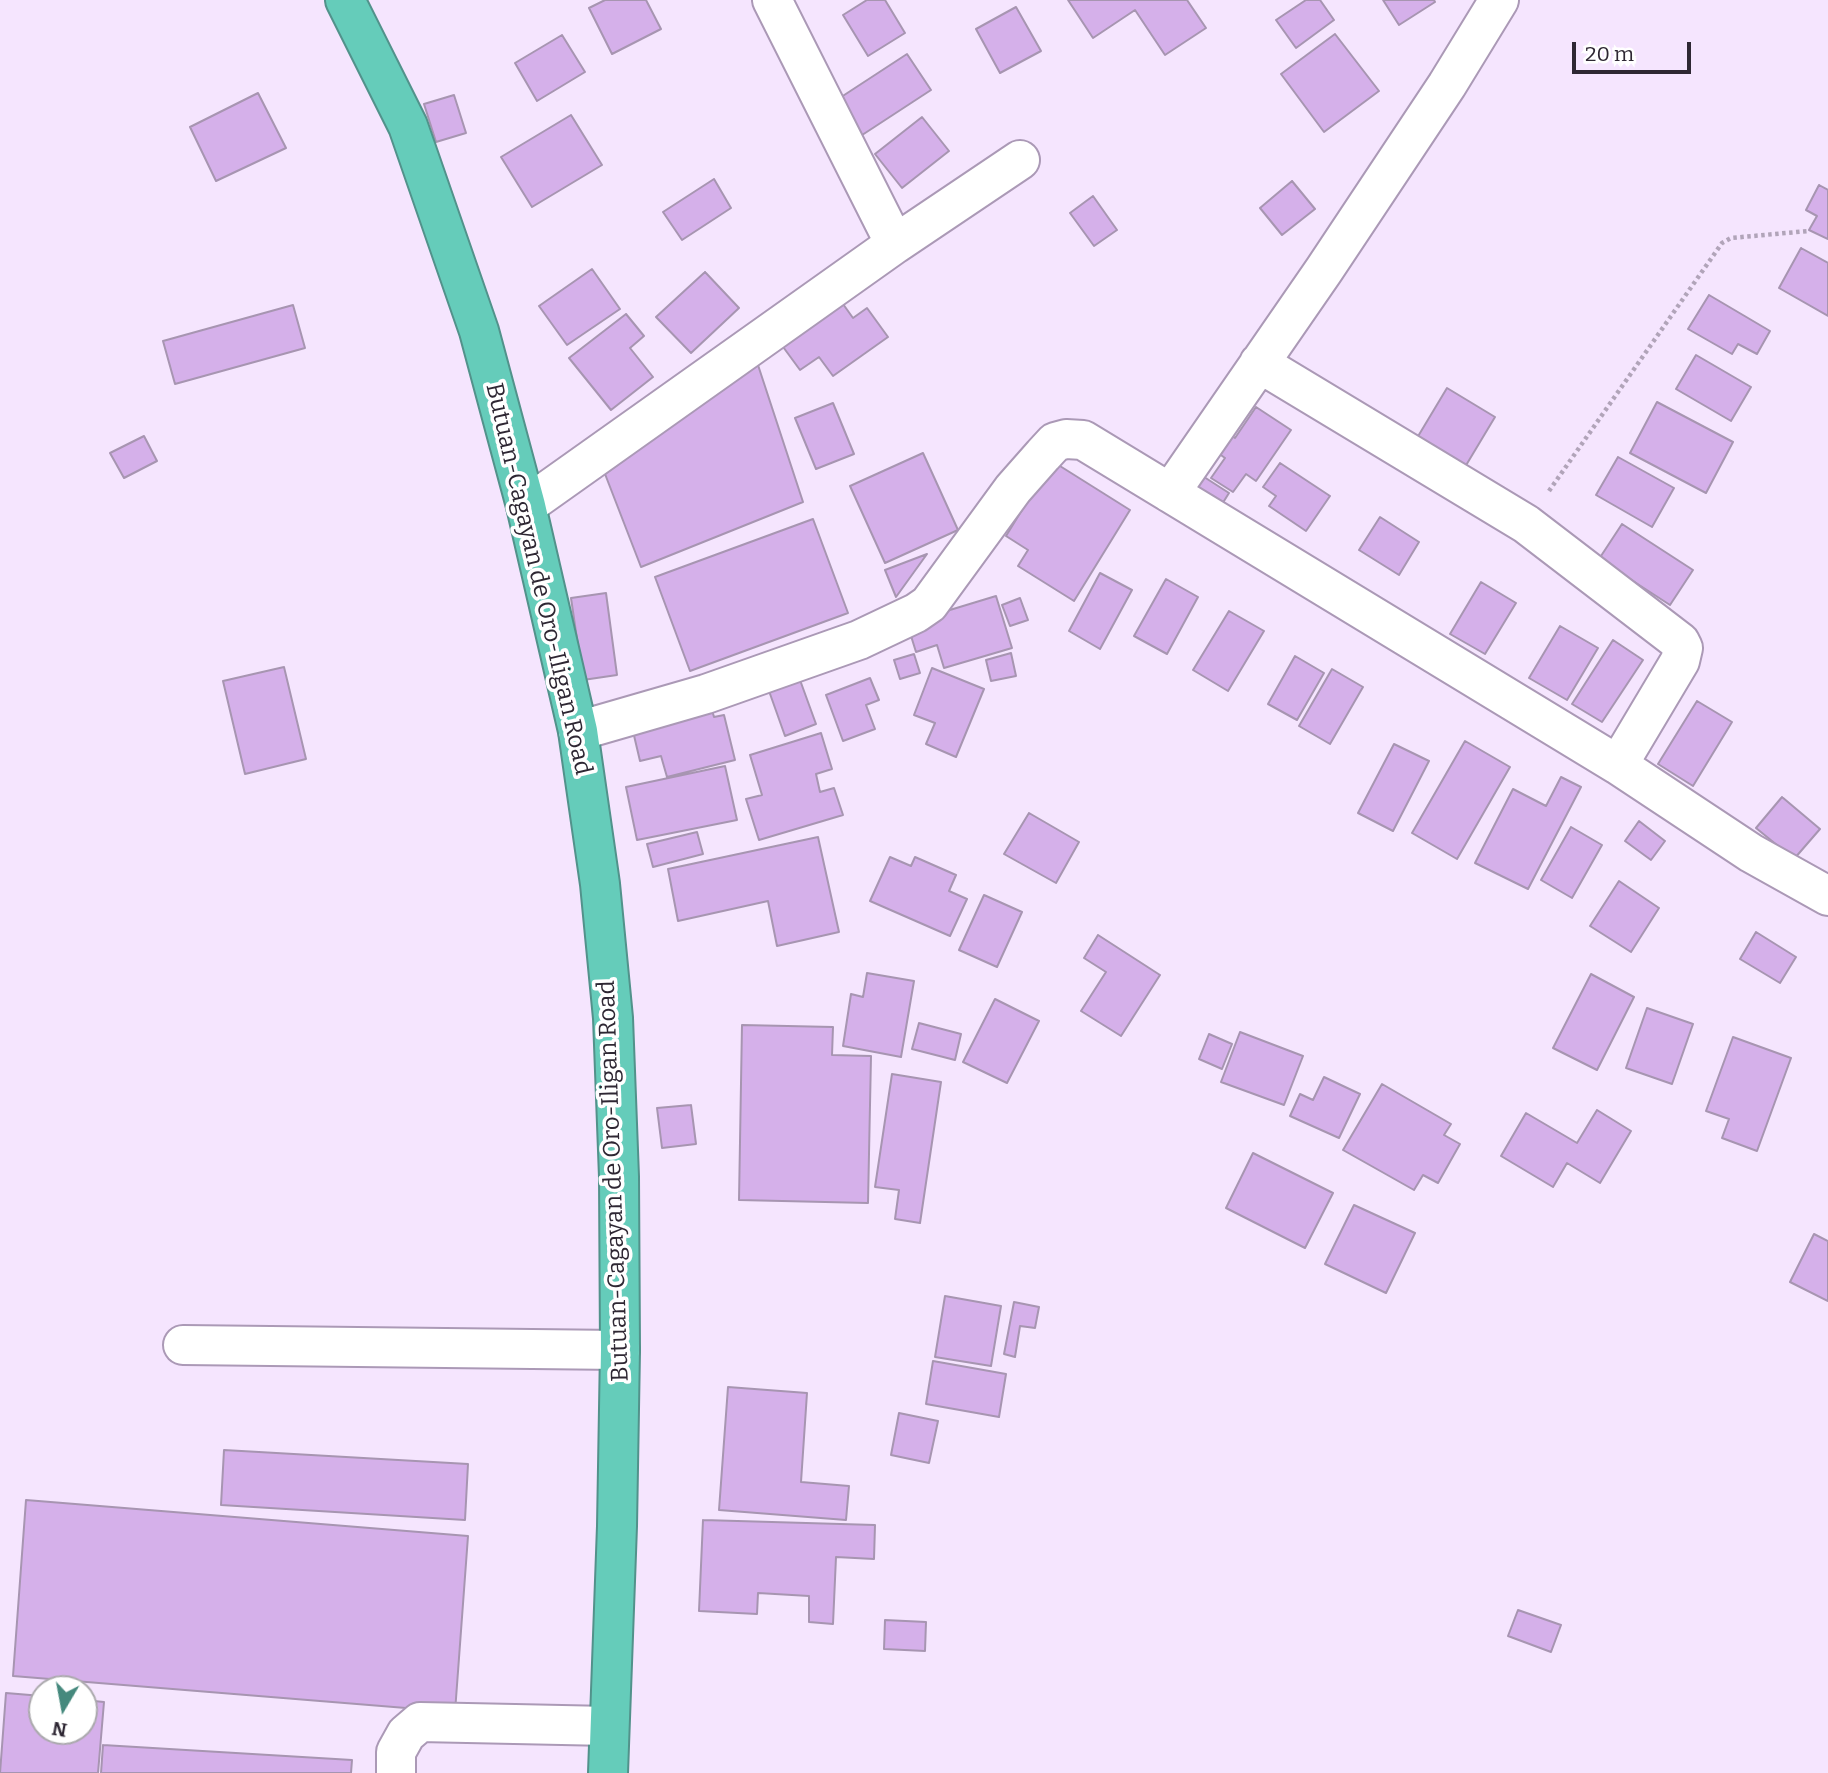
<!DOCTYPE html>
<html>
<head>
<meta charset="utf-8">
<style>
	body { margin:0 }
	#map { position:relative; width:1828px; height:1773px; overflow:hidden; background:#f5e5fe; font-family:Bitter,serif }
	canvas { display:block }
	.north { position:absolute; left:28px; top:1675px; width:70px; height:70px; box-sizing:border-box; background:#fff; border:2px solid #aba9ad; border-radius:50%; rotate:190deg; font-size:19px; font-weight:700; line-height:28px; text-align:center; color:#2e2733 }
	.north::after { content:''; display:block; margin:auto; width:24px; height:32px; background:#45897d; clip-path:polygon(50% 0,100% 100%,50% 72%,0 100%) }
	.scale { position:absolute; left:1572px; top:42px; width:119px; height:32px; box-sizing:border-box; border:4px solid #2e2733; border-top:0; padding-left:9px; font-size:21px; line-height:24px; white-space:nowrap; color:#2e2733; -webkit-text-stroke:5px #fff; paint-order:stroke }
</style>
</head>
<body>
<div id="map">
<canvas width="1828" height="1773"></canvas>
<div class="north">N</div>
<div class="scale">20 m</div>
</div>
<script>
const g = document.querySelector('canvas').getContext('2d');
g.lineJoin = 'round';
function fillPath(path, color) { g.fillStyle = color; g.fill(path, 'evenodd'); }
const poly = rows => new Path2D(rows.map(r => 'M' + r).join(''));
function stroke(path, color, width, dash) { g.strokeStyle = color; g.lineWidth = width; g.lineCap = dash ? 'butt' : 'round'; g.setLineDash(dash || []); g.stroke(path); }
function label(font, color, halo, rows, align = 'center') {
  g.font = font + ' Bitter,serif'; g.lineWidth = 7; g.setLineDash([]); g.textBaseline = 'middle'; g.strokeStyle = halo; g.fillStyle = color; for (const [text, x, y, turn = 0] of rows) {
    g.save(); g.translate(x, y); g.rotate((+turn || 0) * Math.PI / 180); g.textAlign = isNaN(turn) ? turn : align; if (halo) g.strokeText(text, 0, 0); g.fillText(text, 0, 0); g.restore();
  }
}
const building = poly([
	[605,0,646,0,661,29,612,54,589,8,605,0],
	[867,0,885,0,905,33,868,56,843,15,867,0],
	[1068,0,1187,0,1206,28,1165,55,1135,10,1093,38,1068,0],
	[1306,0,1320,0,1334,20,1296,48,1276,20,1306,0],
	[1383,0,1434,0,1435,2,1399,25,1383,0],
	[1016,7,1041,51,1000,73,976,29,1016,7],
	[1335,34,1379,91,1324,132,1281,74,1335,34],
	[562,35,585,72,537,101,515,63,562,35],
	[907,54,931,90,856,139,832,103,907,54],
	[258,93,286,148,216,181,190,127,258,93],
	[454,95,466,133,436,142,424,104,454,95],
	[571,115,602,165,532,207,501,157,571,115],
	[922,117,949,151,902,188,875,154,922,117],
	[714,179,731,208,682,240,663,212,714,179],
	[1292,181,1315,209,1282,235,1260,208,1292,181],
	[1819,185,1828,190,1828,239,1809,230,1817,216,1806,210,1819,185],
	[1093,196,1117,230,1094,246,1070,213,1093,196],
	[1801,248,1828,263,1828,316,1779,288,1801,248],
	[592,269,620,309,567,345,539,306,592,269],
	[705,272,739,308,691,353,656,317,705,272],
	[1709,295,1770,331,1757,354,1738,344,1732,354,1688,329,1709,295],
	[838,297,853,318,867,308,888,337,833,376,819,357,800,370,778,340,838,297],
	[293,305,305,348,175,384,163,341,293,305],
	[626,314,644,336,630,348,653,377,611,410,569,358,626,314],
	[1696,355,1751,387,1731,421,1676,389,1696,355],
	[757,362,803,502,641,567,605,474,757,362],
	[1447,388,1495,417,1462,472,1414,443,1447,388],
	[1657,402,1733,442,1706,493,1630,453,1657,402],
	[833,403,854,454,816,469,795,418,833,403],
	[1256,407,1291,430,1256,481,1246,474,1233,492,1211,478,1225,458,1211,448,1223,430,1235,438,1256,407],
	[144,436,157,461,124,478,110,453,144,436],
	[923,453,958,530,885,563,850,486,923,453],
	[1618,457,1674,488,1652,527,1596,495,1618,457],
	[1052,461,1130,510,1074,601,1018,566,1028,550,1006,536,1052,461],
	[1280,463,1330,496,1306,531,1269,506,1276,496,1263,487,1280,463],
	[1201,475,1229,493,1214,517,1185,500,1201,475],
	[1380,517,1419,542,1399,575,1359,550,1380,517],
	[813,519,848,613,690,671,655,577,813,519],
	[1622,524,1693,570,1670,605,1599,559,1622,524],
	[927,554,896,597,885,570,927,554],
	[1100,573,1132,590,1100,649,1069,631,1100,573],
	[1166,579,1198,597,1167,654,1134,636,1166,579],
	[1481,582,1516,603,1485,654,1450,634,1481,582],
	[606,593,617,675,583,680,571,598,606,593],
	[996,596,1012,648,944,668,937,645,916,652,907,623,996,596],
	[1020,598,1028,620,1010,626,1002,605,1020,598],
	[1229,611,1264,631,1228,691,1193,670,1229,611],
	[1560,626,1598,648,1567,700,1529,678,1560,626],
	[1613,640,1643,660,1602,722,1572,704,1613,640],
	[1011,653,1016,676,991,681,986,660,1011,653],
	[914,654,920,673,900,679,894,660,914,654],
	[1295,656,1324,673,1297,720,1268,704,1295,656],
	[284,667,306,759,245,774,223,681,284,667],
	[932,668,984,689,956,757,926,744,935,723,914,715,932,668],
	[1332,669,1363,687,1330,744,1299,726,1332,669],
	[870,678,879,700,866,705,875,729,843,741,826,695,870,678],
	[800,680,816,724,785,736,769,691,800,680],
	[1697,701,1732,722,1693,786,1658,764,1697,701],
	[711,707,714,717,724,715,735,760,667,777,661,756,640,761,632,727,711,707],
	[821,733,832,769,816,774,820,792,834,788,843,815,759,840,746,799,762,795,750,755,821,733],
	[1465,741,1510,767,1457,859,1412,833,1465,741],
	[1394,744,1429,761,1393,831,1358,813,1394,744],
	[725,766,737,820,637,840,626,787,725,766],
	[1561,777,1581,787,1528,889,1475,863,1513,789,1546,806,1561,777],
	[1782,797,1820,829,1794,859,1756,828,1782,797],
	[1029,813,1079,842,1056,883,1004,854,1029,813],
	[1639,821,1665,841,1651,860,1625,841,1639,821],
	[1571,827,1602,845,1572,898,1541,880,1571,827],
	[697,832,703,854,653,867,647,844,697,832],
	[818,837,839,932,777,946,768,901,678,921,668,869,818,837],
	[890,857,911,866,915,857,956,875,949,891,967,899,950,936,870,901,890,857],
	[1619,881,1659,908,1631,952,1590,926,1619,881],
	[984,895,1022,912,997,967,959,950,984,895],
	[1756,932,1796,957,1780,983,1740,959,1756,932],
	[1098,935,1160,975,1121,1036,1081,1011,1106,972,1084,958,1098,935],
	[867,973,914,981,901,1057,843,1046,851,994,863,997,867,973],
	[1591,974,1634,997,1597,1070,1553,1048,1591,974],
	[995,999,1039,1021,1007,1083,963,1062,995,999],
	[1647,1008,1693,1024,1672,1084,1626,1068,1647,1008],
	[919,1023,961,1034,955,1060,912,1049,919,1023],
	[742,1025,833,1027,832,1055,871,1056,868,1203,739,1200,742,1025],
	[1240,1032,1303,1056,1284,1105,1221,1082,1240,1032],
	[1209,1034,1232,1044,1222,1069,1199,1059,1209,1034],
	[1733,1037,1791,1058,1757,1151,1722,1138,1729,1119,1706,1111,1733,1037],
	[892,1074,941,1082,920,1223,895,1219,899,1190,875,1187,892,1074],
	[1324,1077,1360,1094,1339,1138,1290,1116,1300,1094,1313,1100,1324,1077],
	[1382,1084,1451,1124,1444,1135,1460,1144,1438,1183,1423,1175,1414,1190,1343,1150,1382,1084],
	[691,1105,696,1144,662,1148,657,1108,691,1105],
	[1597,1110,1631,1131,1600,1183,1567,1163,1553,1187,1501,1156,1526,1113,1577,1143,1597,1110],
	[1253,1153,1333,1193,1305,1248,1226,1208,1253,1153],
	[1354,1205,1415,1233,1386,1293,1325,1264,1354,1205],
	[1814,1234,1828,1241,1828,1301,1790,1282,1814,1234],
	[945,1296,1001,1306,991,1366,935,1357,945,1296],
	[1014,1302,1039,1307,1035,1328,1020,1326,1015,1357,1004,1354,1014,1302],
	[933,1361,1006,1374,999,1417,926,1404,933,1361],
	[728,1387,807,1393,801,1482,849,1486,846,1520,719,1510,728,1387],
	[899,1413,938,1421,929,1463,891,1455,899,1413],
	[224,1450,468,1464,465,1520,221,1505,224,1450],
	[26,1500,468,1536,455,1712,13,1676,26,1500],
	[703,1520,875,1525,874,1559,836,1557,833,1624,809,1622,809,1596,758,1593,757,1614,699,1611,703,1520],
	[1518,1610,1561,1625,1551,1652,1508,1636,1518,1610],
	[885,1620,926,1622,925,1651,884,1649,885,1620],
	[6,1693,42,1696,42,1731,84,1731,84,1700,104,1702,98,1773,0,1773,6,1693],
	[103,1745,352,1760,351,1773,101,1773,103,1745]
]);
const path = poly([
	[1549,491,1722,243,1731,238,1808,231]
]);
const minor = poly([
	[772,0,895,244],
	[1259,363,1526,524,1680,642,1683,648,1680,661,1618,765],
	[1170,493,1324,270,1447,85,1499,0],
	[526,506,895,244,1020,160],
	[578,731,706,694,859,640,916,613,929,604,1013,489,1043,455,1055,442,1066,439,1083,440,1618,765,1751,853,1828,896],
	[183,1345,620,1350],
	[396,1773,396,1752,406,1734,420,1722,609,1726]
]);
const highway = poly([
	[345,0,408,126,479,331,526,506,578,731,600,884,613,1018,619,1177,620,1350,617,1526,608,1773]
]);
const streetNames = [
	["Butuan-Cagayan de Oro-Iligan Road",538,579,77],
	["Butuan-Cagayan de Oro-Iligan Road",614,1181,-92]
];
fillPath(building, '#d5b0ea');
stroke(building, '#a795b1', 2);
stroke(minor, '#ab99b6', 42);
stroke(highway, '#52928b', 42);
stroke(path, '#b1a4b9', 4.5, [3.5, 3.5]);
stroke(minor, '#fff', 38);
stroke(highway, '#65ccba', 38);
label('24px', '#2e2733', '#fff', streetNames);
</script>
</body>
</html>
